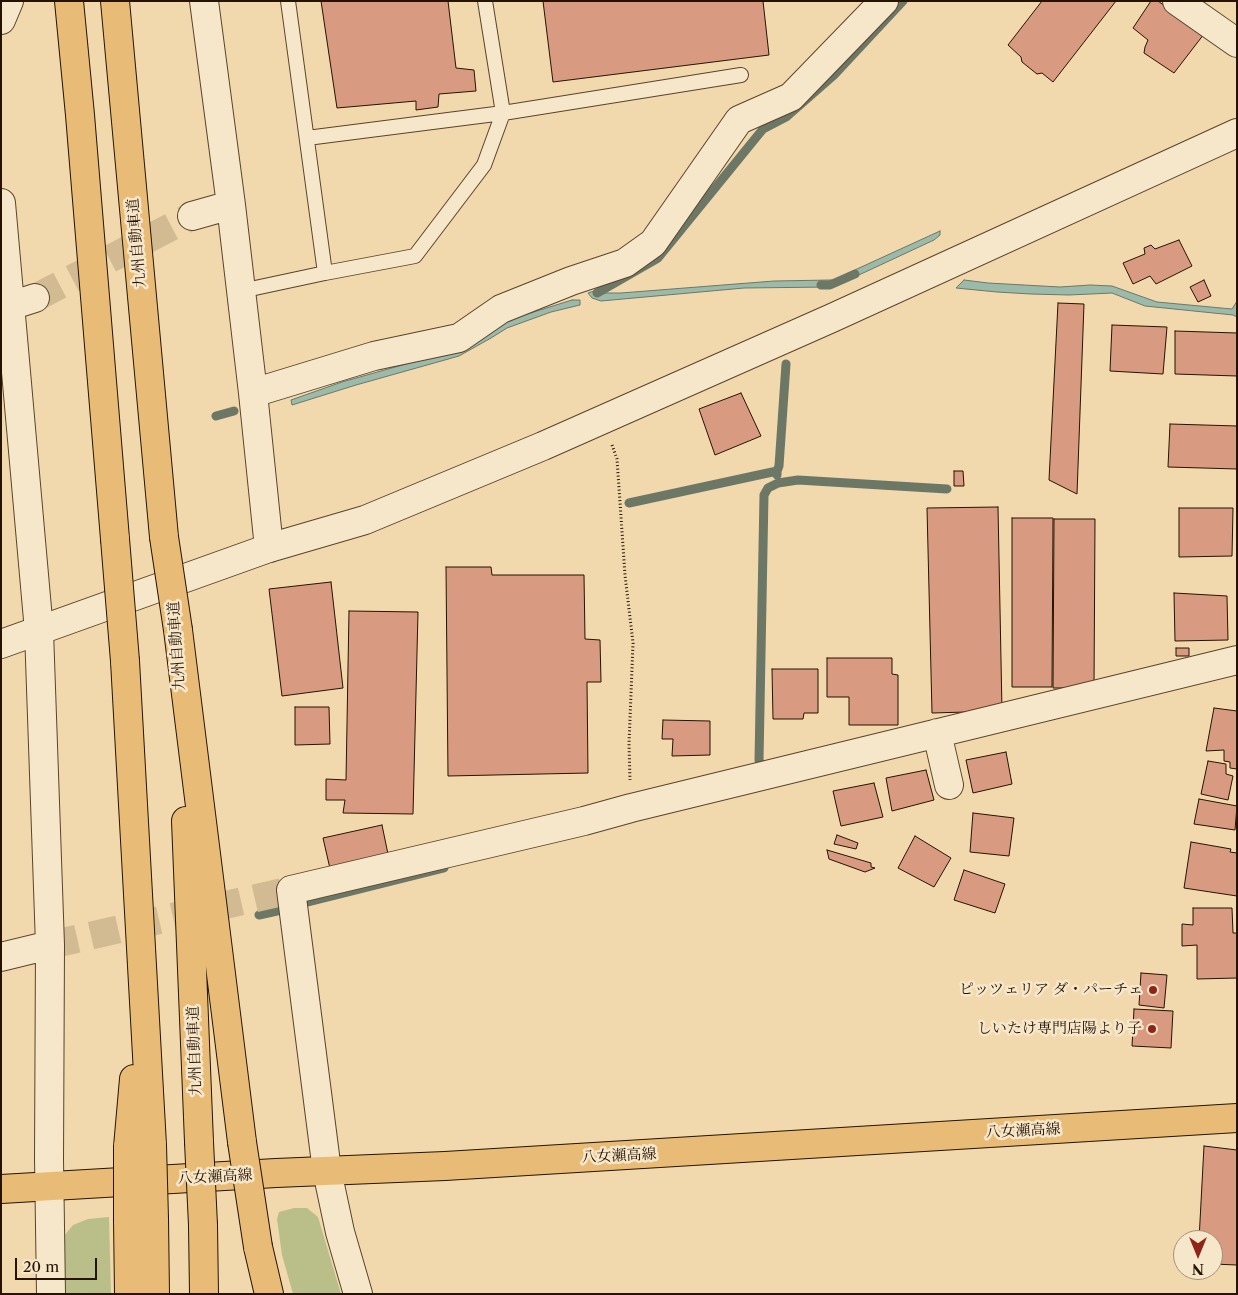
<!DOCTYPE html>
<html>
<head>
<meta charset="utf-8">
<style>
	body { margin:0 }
	#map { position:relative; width:1238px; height:1295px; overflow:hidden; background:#f1d9ad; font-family:"Libre Caslon Text",serif }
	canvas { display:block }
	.frame { position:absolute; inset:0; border:2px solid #251300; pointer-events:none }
	.north { position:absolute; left:1173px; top:1230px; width:50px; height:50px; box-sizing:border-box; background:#f6e6ca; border:1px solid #a29279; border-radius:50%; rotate:180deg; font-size:14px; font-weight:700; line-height:20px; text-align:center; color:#251300 }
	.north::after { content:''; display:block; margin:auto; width:18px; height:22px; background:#8f2418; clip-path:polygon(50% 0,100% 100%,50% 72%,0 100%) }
	.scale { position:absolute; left:15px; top:1258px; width:82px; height:22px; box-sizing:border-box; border:2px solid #251300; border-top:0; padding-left:6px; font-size:15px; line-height:18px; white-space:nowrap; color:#251300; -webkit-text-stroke:4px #f6e6ca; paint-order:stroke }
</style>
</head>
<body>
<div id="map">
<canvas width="1238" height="1295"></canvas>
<div class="frame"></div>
<div class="north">N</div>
<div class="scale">20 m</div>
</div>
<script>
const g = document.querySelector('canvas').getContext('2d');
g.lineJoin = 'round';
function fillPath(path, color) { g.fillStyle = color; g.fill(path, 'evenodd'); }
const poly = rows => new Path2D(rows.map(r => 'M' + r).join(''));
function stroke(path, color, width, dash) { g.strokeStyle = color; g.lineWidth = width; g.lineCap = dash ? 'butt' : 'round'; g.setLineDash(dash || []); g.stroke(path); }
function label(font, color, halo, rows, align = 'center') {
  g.font = font + ' "Libre Caslon Text","Noto Serif JP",serif'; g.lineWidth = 5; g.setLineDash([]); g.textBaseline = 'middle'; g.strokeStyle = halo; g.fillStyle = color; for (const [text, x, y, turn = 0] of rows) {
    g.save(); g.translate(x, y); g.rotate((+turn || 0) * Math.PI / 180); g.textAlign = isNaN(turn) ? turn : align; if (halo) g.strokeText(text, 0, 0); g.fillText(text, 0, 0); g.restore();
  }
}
const green = poly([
	[294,1208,307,1208,318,1217,341,1294,293,1294,282,1255,277,1219,279,1212],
	[109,1217,111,1294,61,1294,60,1241,73,1225,88,1219]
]);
const water = poly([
	[940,231,940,235,934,240,846,281,846,274,940,231],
	[831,280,831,287,744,288,601,301,592,298,588,293,600,289,603,293,621,293,774,281,831,280],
	[964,280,988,283,1060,287,1090,285,1112,286,1157,302,1232,309,1237,301,1237,317,1233,315,1145,306,1112,293,1069,295,1031,294,997,292,956,288,964,280],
	[572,300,580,300,580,305,551,312,507,328,491,338,459,356,356,385,292,405,291,400,342,382,452,351,500,325,524,315,572,300]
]);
const stream = poly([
	[821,285,830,285,855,274],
	[597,293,658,258,763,129,786,117,835,74,903,1],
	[216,416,234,411],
	[777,475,777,471,779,466,786,364],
	[629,503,777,471],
	[761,765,759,760,764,495,768,488,778,483,798,480,947,489],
	[308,902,444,868],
	[259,915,277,911]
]);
const building = poly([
	[321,1,448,1,456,68,474,70,476,91,439,94,438,107,416,110,416,101,337,108,321,1],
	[543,1,763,1,769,55,553,82,543,1],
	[1042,1,1116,1,1053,82,1042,73,1037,74,1022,62,1021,57,1008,45,1042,1],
	[1151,1,1158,1,1204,34,1174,73,1144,53,1145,47,1148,40,1133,28,1151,1],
	[1179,240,1192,266,1156,284,1150,276,1133,284,1123,263,1145,254,1144,248,1151,245,1155,249,1179,240],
	[1204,280,1211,296,1198,302,1190,287,1204,280],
	[1058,303,1084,304,1077,494,1049,480,1058,303],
	[1112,325,1167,327,1163,374,1110,371,1112,325],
	[1175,331,1237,333,1237,376,1175,374,1175,331],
	[741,393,761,436,715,455,699,409,741,393],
	[1170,424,1237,426,1237,469,1168,467,1170,424],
	[954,471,963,471,964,486,954,486,954,471],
	[998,507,1002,711,932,713,927,508,998,507],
	[1179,508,1233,508,1232,556,1179,557,1179,508],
	[1012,518,1053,518,1052,687,1012,687,1012,518],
	[1054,519,1095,519,1094,688,1053,688,1054,519],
	[446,567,491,567,492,575,584,575,585,639,600,640,601,682,587,682,588,773,448,776,446,567],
	[331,582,343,688,282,696,269,589,331,582],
	[1174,593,1227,596,1228,640,1175,641,1174,593],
	[349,611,418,612,413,814,343,813,345,800,326,800,326,779,346,780,349,611],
	[1176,648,1189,648,1189,656,1176,656,1176,648],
	[827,658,892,658,892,674,898,675,898,725,849,725,849,697,827,697,827,658],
	[772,669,818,669,818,713,804,713,803,719,773,719,772,669],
	[295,707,329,707,330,744,295,745,295,707],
	[1214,708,1237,711,1237,769,1230,768,1230,762,1224,761,1224,750,1206,751,1214,708],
	[663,720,710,721,710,755,672,756,673,739,662,739,663,720],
	[1006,752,1012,784,973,793,966,760,1006,752],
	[1208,761,1226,764,1226,774,1233,776,1228,800,1201,794,1208,761],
	[926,770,934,800,892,811,886,778,926,770],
	[874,783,883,817,841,826,833,791,874,783],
	[1199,799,1237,806,1235,830,1194,824,1199,799],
	[973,813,1014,818,1009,856,970,852,973,813],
	[382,825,389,859,331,873,323,838,382,825],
	[837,835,858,843,856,849,834,844,837,835],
	[915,836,951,858,934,887,898,868,915,836],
	[1191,842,1231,849,1230,852,1237,853,1237,896,1184,888,1191,842],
	[827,850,871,863,871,867,875,868,865,872,829,859,827,850],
	[964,870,1005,884,995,913,954,900,964,870],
	[1193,908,1232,908,1233,933,1237,933,1237,978,1197,979,1197,945,1182,946,1182,924,1193,925,1193,908],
	[1141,973,1167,975,1164,1008,1139,1005,1141,973],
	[1134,1009,1173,1011,1171,1048,1132,1046,1134,1009],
	[1204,1146,1237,1150,1237,1265,1213,1264,1213,1240,1199,1240,1204,1146]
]);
const minorTunnel = poly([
	[35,298,192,216],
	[50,945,291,890]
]);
const path = poly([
	[612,445,617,459,625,575,633,643,629,744,630,780]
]);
const service = poly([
	[288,1,325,273],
	[307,138,503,113,741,75],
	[241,291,325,273,415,256,484,165,503,113,485,1]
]);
const minor = poly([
	[204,1,231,205,253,393,269,548],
	[1177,1,1237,43],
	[1,20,9,1],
	[1,203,39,631,50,945,49,1159,51,1294],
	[192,216,231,205],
	[10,306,35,298],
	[253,393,374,356,459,338,501,309,571,281,625,263,653,243,739,120,791,97,884,1],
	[937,733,949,785],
	[1,957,50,945],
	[358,1294,340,1232,327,1171,291,890,584,821,631,808,1237,660]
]);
const tertiary = poly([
	[1,644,269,548,365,520,543,446,832,318,1237,133]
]);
const primary = poly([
	[1,1189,276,1173,445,1166,1237,1118]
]);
const motorway = poly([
	[69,1,80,115,115,539],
	[115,1,164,537],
	[178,630,242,1142],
	[125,661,152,1145],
	[186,821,199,1142],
	[128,1147,134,1079],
	[154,1219,155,1294],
	[128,1220,129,1294],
	[203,1225,204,1294],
	[258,1247,269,1294]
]);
const motorwayBridge = poly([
	[164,537,178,630],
	[115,539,125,661],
	[199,1142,203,1225],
	[242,1142,258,1247],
	[152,1145,154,1219],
	[128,1220,128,1147]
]);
const markers = [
	[1153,990,5,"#8f2418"],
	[1152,1029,5,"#8f2418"]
];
const streetNames = [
	["九州自動車道",137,243,-95],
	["九州自動車道",177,646,-94],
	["九州自動車道",195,1051,-92],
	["八女瀬高線",1023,1131,-3],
	["八女瀬高線",619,1156,-3],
	["八女瀬高線",215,1177,-3]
];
const poiNames = [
	["ピッツェリア ダ・パーチェ",1143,990],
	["しいたけ専門店陽より子",1142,1029]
];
fillPath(green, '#babf8a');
fillPath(water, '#9bbaaa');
stroke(water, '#6c7766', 1);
stroke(stream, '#6c7766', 9);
fillPath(building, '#d89a80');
stroke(building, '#251300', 1);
stroke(minorTunnel, '#d2bb93', 28, [28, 14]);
stroke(service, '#58442b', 16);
stroke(minor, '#58442b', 30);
stroke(tertiary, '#58442b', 30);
stroke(primary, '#251300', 30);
stroke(motorway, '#251300', 30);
stroke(path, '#251300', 3, [1, 2.5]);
stroke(service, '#f6e6ca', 14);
stroke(minor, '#f6e6ca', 28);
stroke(tertiary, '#f6e6ca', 28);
stroke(primary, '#e8bc76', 28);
stroke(motorway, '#e8bc76', 28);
stroke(motorwayBridge, '#251300', 30, []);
stroke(motorwayBridge, '#e8bc76', 28);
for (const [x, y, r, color] of markers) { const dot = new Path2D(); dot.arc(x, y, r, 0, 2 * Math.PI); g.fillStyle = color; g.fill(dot); stroke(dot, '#f6e6ca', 2); }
label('15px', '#251300', '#f6e6ca', streetNames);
label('15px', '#251300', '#f6e6ca', poiNames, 'right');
</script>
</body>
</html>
